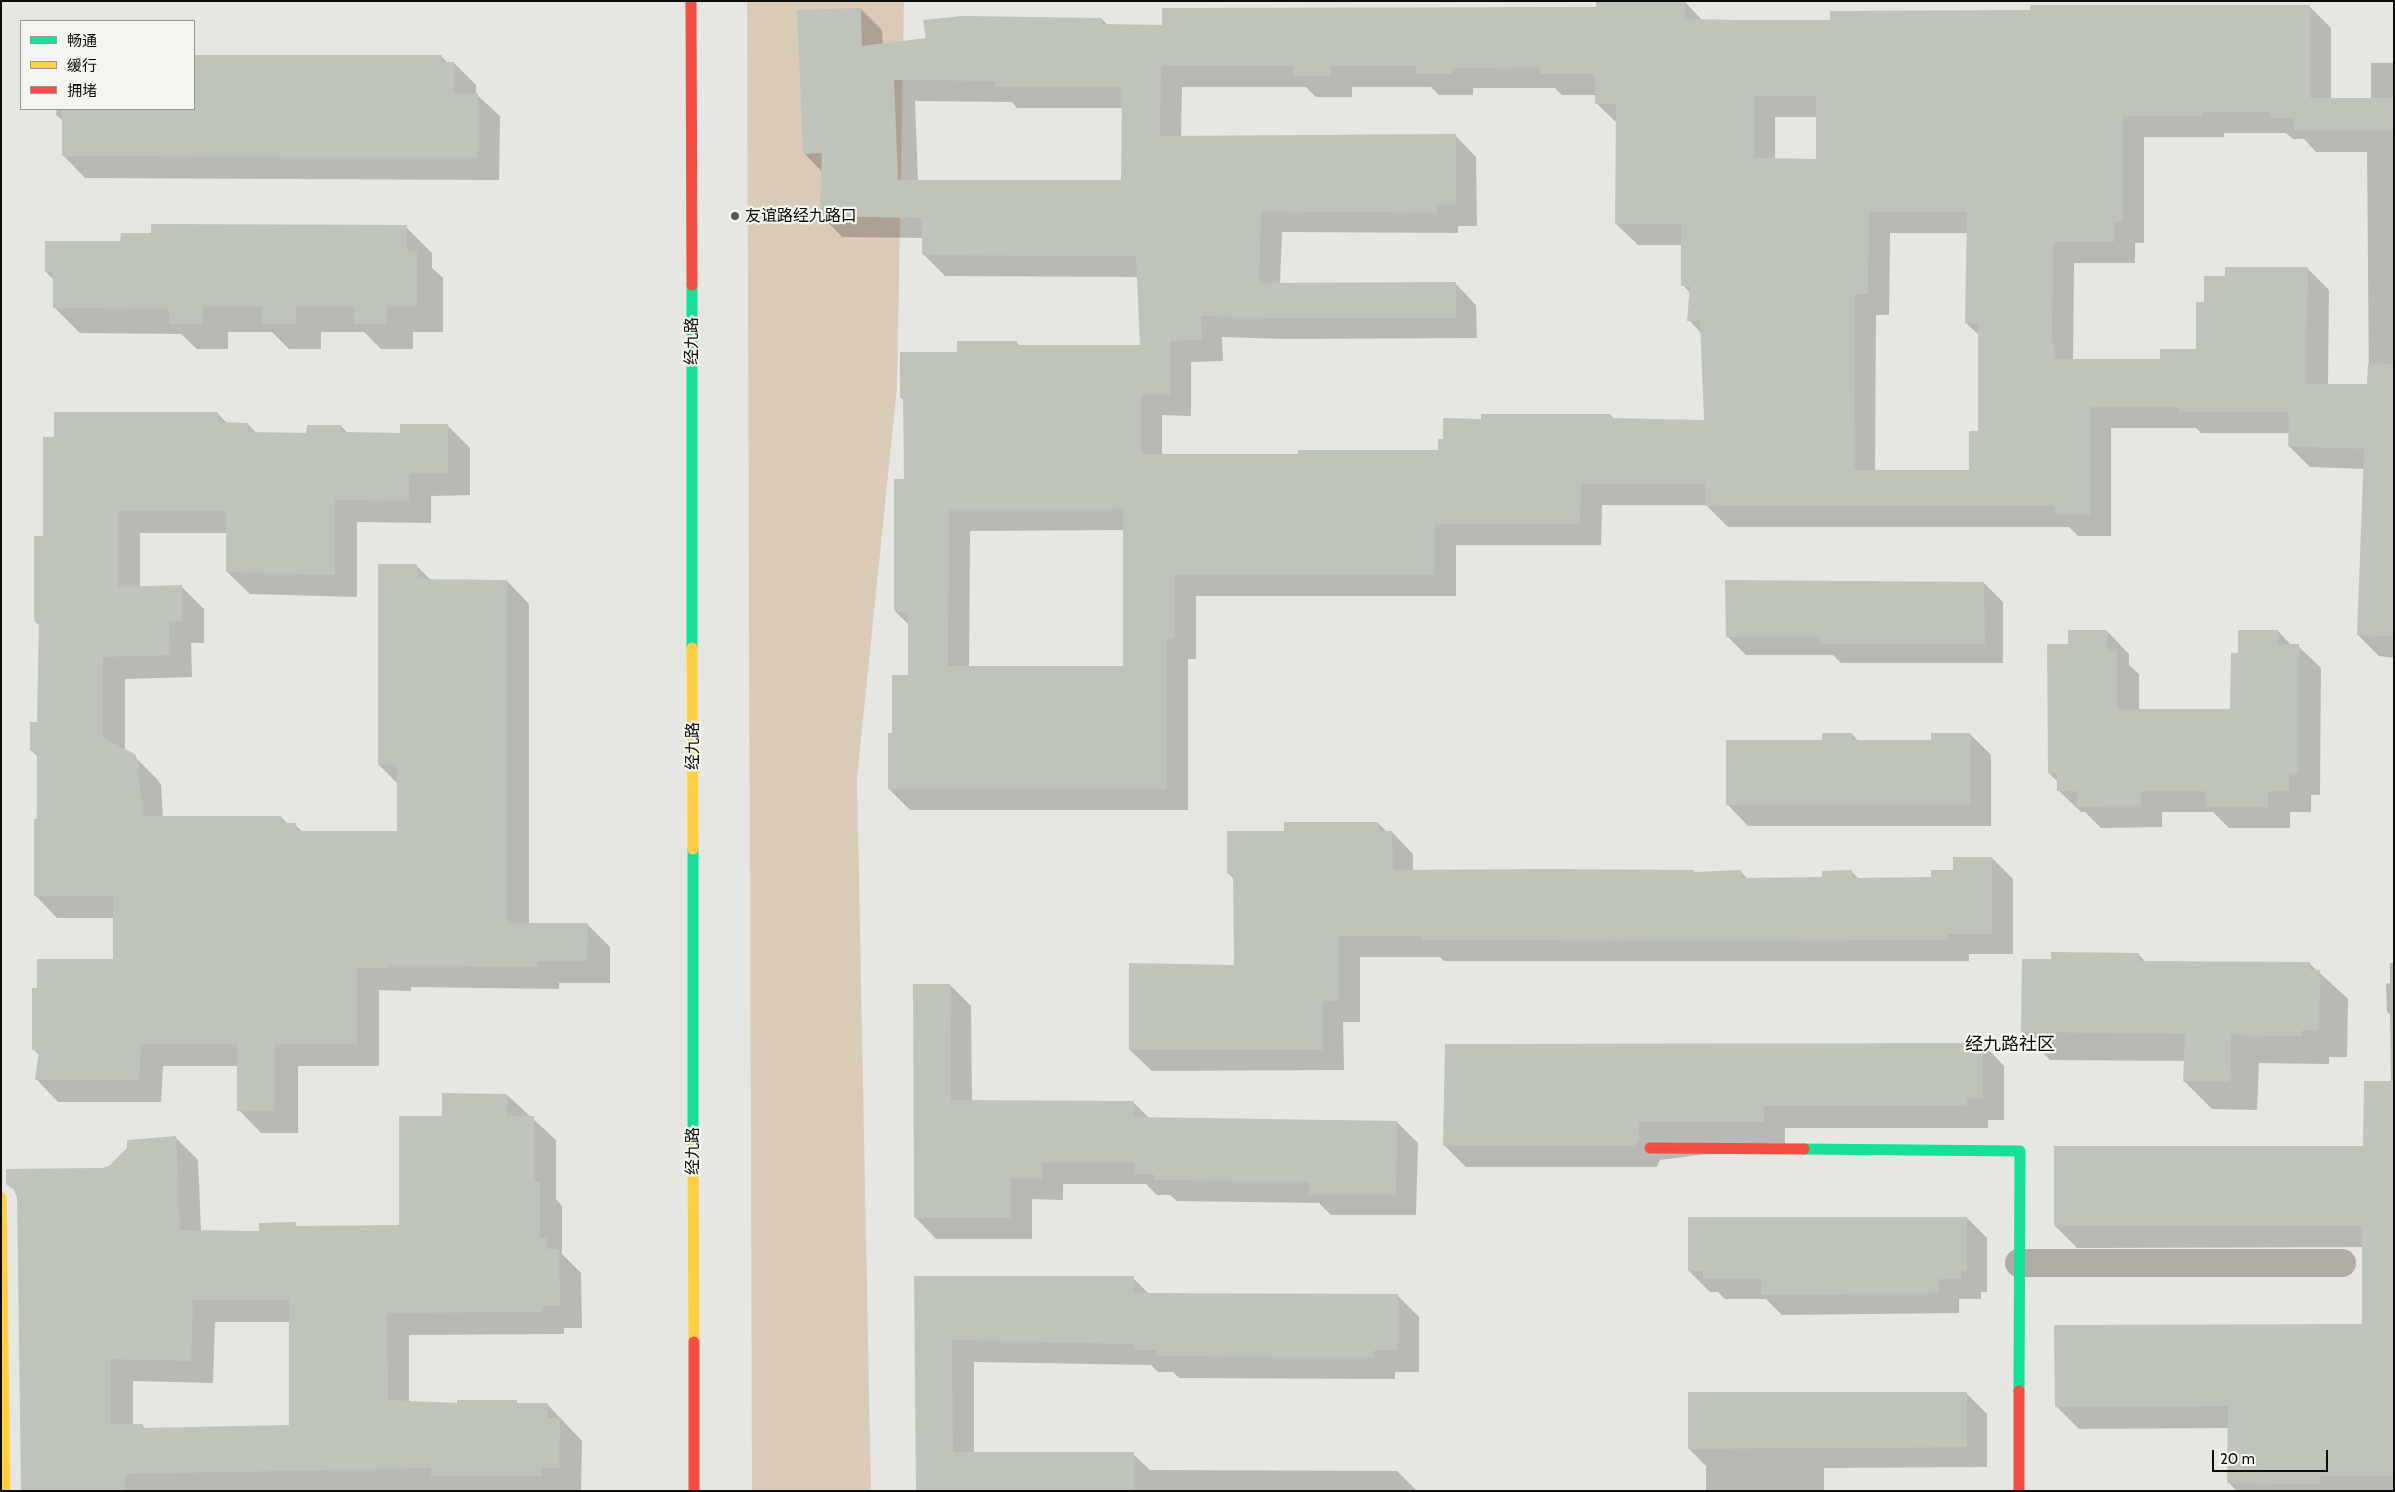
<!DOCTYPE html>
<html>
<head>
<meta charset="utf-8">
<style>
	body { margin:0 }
	#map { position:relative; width:2395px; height:1492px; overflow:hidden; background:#e6e7e2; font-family:Cabin,"Noto Sans SC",sans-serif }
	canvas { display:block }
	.frame { position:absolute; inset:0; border:2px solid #0c0c0a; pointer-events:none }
	.legend { position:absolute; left:20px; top:20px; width:175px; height:90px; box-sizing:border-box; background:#f4f5ee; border:1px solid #979893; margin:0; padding:6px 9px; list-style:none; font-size:15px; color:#0c0c0a }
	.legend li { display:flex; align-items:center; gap:10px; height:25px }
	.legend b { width:25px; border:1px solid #979893 }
	.scale { position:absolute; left:2212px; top:1450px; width:116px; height:22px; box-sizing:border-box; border:2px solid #0c0c0a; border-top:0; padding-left:6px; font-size:15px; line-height:18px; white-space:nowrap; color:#0c0c0a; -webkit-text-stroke:4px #f4f5ee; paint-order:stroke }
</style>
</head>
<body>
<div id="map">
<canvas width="2395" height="1492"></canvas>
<div class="frame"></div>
<ul class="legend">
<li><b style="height:6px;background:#16e098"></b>畅通</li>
<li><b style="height:6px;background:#ffcf43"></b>缓行</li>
<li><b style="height:6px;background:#f24e42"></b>拥堵</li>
</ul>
<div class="scale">20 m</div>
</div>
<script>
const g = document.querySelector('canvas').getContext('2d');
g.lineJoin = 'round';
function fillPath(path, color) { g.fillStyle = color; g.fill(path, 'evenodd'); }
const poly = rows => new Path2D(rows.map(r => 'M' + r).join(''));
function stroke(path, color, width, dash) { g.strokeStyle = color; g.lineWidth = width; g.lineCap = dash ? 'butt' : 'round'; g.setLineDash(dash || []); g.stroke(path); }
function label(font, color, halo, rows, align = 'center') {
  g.font = font + ' Cabin,"Noto Sans SC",sans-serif'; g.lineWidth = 4.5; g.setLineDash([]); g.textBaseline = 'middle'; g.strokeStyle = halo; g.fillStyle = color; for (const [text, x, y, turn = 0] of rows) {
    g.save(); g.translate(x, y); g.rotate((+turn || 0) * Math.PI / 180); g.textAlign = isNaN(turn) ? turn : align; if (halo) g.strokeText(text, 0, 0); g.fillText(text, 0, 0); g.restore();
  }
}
const green = poly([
	[747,1,904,1,897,387,857,778,871,1491,752,1491]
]);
const shadow = poly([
	[1685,2,1703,21,1831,22,2032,11,2309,6,2331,28,2331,99,2371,99,2371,63,2394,63,2394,658,2379,656,2358,635,2365,469,2310,467,2289,446,2289,433,2201,433,2196,428,2111,428,2111,536,2078,536,2069,527,1728,527,1706,505,1602,505,1601,545,1456,545,1456,596,1196,596,1196,659,1188,659,1188,810,910,810,889,789,894,734,909,676,909,625,895,611,906,481,905,401,901,398,1017,343,1020,346,1141,346,1138,277,945,276,924,255,924,238,842,237,821,215,822,172,804,153,861,9,882,30,883,45,1102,19,1108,25,1163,26,1597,8],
	[1182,87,1306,87,1316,97,1352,97,1352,87,1431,87,1439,95,1473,95,1473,88,1555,88,1562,95,1597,95,1596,103,1617,123,1616,224,1638,245,1683,245,1683,285,1691,294,1689,320,1701,333,1705,421,1615,419,1610,415,1482,420,1444,440,1439,451,1299,455,1162,455,1162,415,1191,416,1191,362,1223,361,1222,337,1284,339,1477,338,1476,305,1455,283,1280,284,1282,232,1458,233,1458,226,1477,226,1476,157,1455,135,1181,137],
	[915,101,1012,102,1017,108,1123,108,1122,181,918,181],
	[1775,117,1817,117,1817,160,1775,159],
	[2224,133,2286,133,2293,139,2304,139,2316,152,2367,152,2369,385,2328,385,2329,290,2308,269,2226,277,2205,303,2197,350,2161,360,2073,360,2074,263,2135,263,2135,243,2144,243,2144,137,2224,137],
	[1890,233,1968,233,1966,323,1980,336,1980,432,1970,471,1875,471,1876,315,1889,315],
	[1124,530,1124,667,969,667,970,531],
	[194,57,442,57,448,63,454,63,476,85,476,94,500,116,499,180,85,178,63,155,63,121,56,115,57,109,194,109],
	[406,227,432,253,432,268,443,278,443,332,413,332,413,349,381,349,364,332,321,332,321,349,289,349,272,332,228,332,228,349,197,349,181,334,80,333,54,307,54,280,46,272,121,242],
	[218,414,228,424,248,424,257,434,308,434,341,426,349,434,401,434,447,425,470,448,470,495,431,496,431,523,357,522,357,597,250,594,227,572,227,533,140,533,140,587,181,586,204,609,204,643,191,643,192,677,125,679,125,751,134,756,157,779,161,785,163,817,281,817,289,825,295,825,303,832,398,832,398,784,379,765,417,566,431,580,507,581,529,604,529,924,587,924,610,947,610,983,559,983,559,989,411,987,411,991,379,990,379,1066,298,1066,298,1133,261,1133,239,1110,239,1066,163,1066,161,1102,58,1102,36,1079,39,1055,33,1049,114,960,114,918,57,918,35,895,38,757,32,751,38,723,40,626,35,621,44,537],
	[1984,583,2003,602,2003,663,1841,663,1833,655,1746,655,1727,636],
	[2107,631,2129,654,2129,665,2139,674,2139,710,2231,710,2240,654,2278,631,2292,646,2298,646,2321,668,2320,795,2311,795,2311,812,2290,812,2290,828,2229,828,2213,812,2162,812,2162,827,2101,828,2085,812,2081,812,2058,790,2058,782,2049,773,2070,646],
	[1852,734,1859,742,1932,742,1970,734,1991,755,1991,826,1748,826,1727,804,1823,741],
	[1378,823,1387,832,1392,832,1413,854,1413,871,1696,874,1741,872,1748,879,1823,878,1852,872,1859,879,1932,878,1992,858,2013,879,2013,954,1969,954,1969,961,1444,961,1440,957,1360,957,1360,1022,1343,1022,1344,1070,1152,1071,1130,1050,1235,967,1234,879,1228,873,1285,832],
	[2138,954,2146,962,2309,963,2348,999,2347,1057,2329,1057,2329,1064,2259,1063,2257,1110,2212,1109,2184,1081,2185,1061,2050,1060,2022,1031,2052,960],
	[2390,963,2394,963,2394,1491,2237,1491,2228,1482,2229,1428,2079,1429,2057,1407,2363,1325,2363,1247,2077,1248,2055,1226,2364,1147,2391,1083,2390,1014,2387,1012,2386,984,2390,983],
	[950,985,971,1006,972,1101,1133,1102,1149,1118,1397,1122,1418,1143,1416,1215,1331,1215,1319,1203,1177,1201,1170,1195,1157,1195,1146,1184,1063,1184,1063,1200,1032,1199,1032,1239,936,1239,915,1217],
	[1983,1044,2004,1066,2004,1120,1988,1120,1988,1128,1785,1128,1785,1144,1660,1160,1657,1167,1466,1167,1444,1145],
	[507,1095,556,1140,556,1199,562,1206,562,1254,581,1273,582,1328,564,1328,564,1334,409,1335,409,1402,458,1404,516,1401,519,1405,548,1405,582,1441,581,1490,22,1491,102,1169,175,1137,198,1160,201,1231,261,1232,295,1224,298,1227,400,1226,444,1117],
	[215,1322,291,1322,291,1427,147,1430,142,1425,133,1425,133,1381,213,1383],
	[1967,1218,1987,1238,1987,1292,1981,1292,1981,1299,1959,1299,1959,1313,1782,1315,1766,1299,1725,1299,1718,1292,1710,1292,1689,1271],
	[915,1277,1133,1278,1150,1295,1397,1295,1419,1317,1419,1372,1395,1372,1395,1379,1179,1378,1173,1372,1158,1372,1151,1365,974,1362,974,1454,1133,1454,1150,1470,1397,1471,1417,1491,917,1491],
	[1967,1394,1987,1414,1987,1467,1824,1468,1824,1491,1706,1491,1706,1466,1689,1449]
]);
const building = poly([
	[1596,1,1685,1,1685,19,1740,20,1830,20,1830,11,2030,10,2030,5,2310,5,2310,98,2394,98,2394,131,2294,131,2294,118,2270,118,2270,112,2203,112,2203,116,2123,116,2123,222,2114,222,2114,242,2053,242,2052,343,2054,343,2054,359,2160,359,2160,349,2196,349,2196,302,2204,302,2204,276,2225,276,2225,267,2308,267,2306,384,2367,384,2368,363,2394,364,2394,636,2357,635,2364,449,2288,446,2289,412,2179,412,2179,407,2090,407,2090,515,2055,515,2055,506,1705,506,1705,484,1581,484,1580,524,1435,524,1435,575,1175,575,1175,638,1167,638,1167,789,888,789,888,733,892,733,892,675,908,675,908,612,894,611,894,479,904,479,903,398,900,398,900,352,957,352,957,341,1017,341,1017,345,1140,345,1136,256,922,255,922,218,820,216,822,153,803,154,797,10,861,8,862,46,926,38,923,20,962,16,1102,18,1102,24,1162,25,1162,8,1596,7],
	[1161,66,1293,66,1293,76,1331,76,1331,66,1416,66,1416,74,1452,74,1452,68,1540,67,1540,74,1595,74,1595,104,1616,104,1615,224,1681,224,1681,286,1690,286,1687,321,1700,321,1704,420,1610,418,1611,414,1481,414,1481,419,1443,418,1443,439,1438,439,1438,450,1298,450,1298,454,1141,454,1141,394,1170,395,1170,341,1202,340,1201,316,1262,318,1456,318,1456,282,1259,283,1261,211,1437,213,1437,205,1456,205,1456,134,1160,136],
	[894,80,995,81,995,87,1122,87,1121,180,898,180],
	[1754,96,1816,96,1816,159,1754,158],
	[1869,212,1967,212,1965,323,1978,324,1978,431,1969,431,1969,470,1854,470,1855,294,1868,294],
	[1123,509,1123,666,948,666,949,510],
	[194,55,442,55,442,62,454,62,454,93,478,93,477,158,62,156,62,109,194,109],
	[151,224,407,225,407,251,417,251,417,307,387,307,387,324,354,324,354,307,296,307,296,324,262,324,262,307,203,307,203,324,169,324,169,309,53,308,53,272,45,272,45,241,120,241,121,233,151,233],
	[54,412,218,412,218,422,248,423,248,432,306,433,307,425,341,425,341,432,400,433,400,424,448,424,448,473,409,474,409,501,335,500,335,575,226,572,226,511,118,511,118,587,182,585,182,621,169,621,170,655,103,657,103,738,135,754,138,762,142,816,281,816,281,823,296,823,296,831,397,831,397,765,378,765,378,564,417,564,417,579,507,580,507,923,588,923,587,961,537,961,537,967,389,965,389,968,357,968,357,1044,275,1044,275,1111,237,1111,237,1044,141,1044,139,1080,35,1080,39,1050,32,1050,32,988,37,988,37,959,113,959,113,896,34,896,34,819,37,819,37,751,30,751,30,722,37,722,39,621,34,621,34,536,43,536,43,437,54,437],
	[1725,580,1984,582,1985,644,1820,644,1820,637,1726,637],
	[2068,630,2107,630,2107,651,2117,651,2117,709,2230,709,2231,653,2238,653,2238,630,2278,630,2278,644,2299,644,2298,773,2289,773,2289,791,2268,791,2268,807,2205,807,2205,791,2141,791,2141,805,2077,807,2077,791,2057,791,2057,773,2048,773,2047,644,2068,644],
	[1822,733,1852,733,1852,740,1931,740,1931,733,1970,733,1970,805,1726,805,1726,740,1822,740],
	[1284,822,1378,822,1378,831,1392,831,1393,870,1546,869,1694,870,1694,872,1741,870,1741,878,1822,877,1822,871,1852,870,1852,878,1931,877,1931,870,1953,870,1953,857,1992,857,1992,934,1948,934,1948,940,1726,941,1421,940,1421,936,1339,936,1339,1001,1323,1001,1323,1050,1129,1050,1129,963,1234,965,1233,874,1227,874,1227,831,1284,831],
	[2051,952,2139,953,2139,961,2310,962,2310,970,2320,970,2319,1030,2302,1030,2302,1036,2231,1035,2230,1082,2183,1081,2185,1034,2021,1032,2022,959,2051,959],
	[913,984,950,984,951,1100,1134,1101,1134,1117,1397,1121,1396,1195,1309,1195,1309,1182,1154,1180,1154,1174,1134,1174,1135,1163,1042,1163,1042,1179,1011,1178,1011,1218,914,1218],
	[1983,1043,1983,1099,1967,1099,1967,1106,1764,1106,1764,1122,1639,1122,1639,1138,1635,1146,1443,1146,1445,1044],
	[2364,1081,2394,1081,2394,1476,2321,1476,2320,1484,2227,1483,2228,1406,2055,1407,2054,1325,2362,1324,2362,1226,2054,1226,2054,1146,2363,1146],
	[442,1093,507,1094,507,1116,534,1116,534,1182,540,1182,540,1238,547,1238,547,1249,559,1249,560,1306,542,1306,542,1312,387,1313,388,1400,457,1403,457,1400,517,1400,517,1403,548,1403,548,1418,560,1418,559,1468,542,1468,542,1476,431,1476,431,1468,125,1474,125,1491,21,1491,17,1198,14,1190,6,1184,6,1169,102,1168,109,1166,127,1148,127,1140,176,1136,180,1230,259,1231,259,1223,296,1222,296,1226,399,1225,399,1116,442,1116],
	[193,1300,289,1300,289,1425,143,1428,143,1424,111,1424,111,1359,191,1361],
	[1688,1217,1967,1217,1967,1271,1961,1271,1961,1279,1939,1279,1939,1293,1761,1295,1761,1279,1703,1279,1703,1271,1688,1271],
	[914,1276,1134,1276,1134,1293,1398,1294,1397,1350,1374,1350,1374,1358,1156,1356,1156,1350,1134,1350,1134,1344,952,1340,953,1452,1134,1452,1134,1491,916,1491],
	[1688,1392,1967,1392,1967,1447,1688,1449]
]);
const street = poly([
	[2019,1263,2342,1263]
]);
const fast = poly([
	[692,285,692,648],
	[693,849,693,1148],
	[1804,1149,2020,1151,2019,1391]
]);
const slow = poly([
	[692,648,693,849],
	[693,1148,694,1342],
	[1,1198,5,1491]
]);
const jam = poly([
	[691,1,692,285],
	[1650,1148,1804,1149],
	[694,1342,694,1491],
	[2019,1491,2019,1391]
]);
const markers = [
	[735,216,5,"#585956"]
];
const poiNames = [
	["友谊路经九路口",745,216]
];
const streetNames = [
	["经九路",692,341,-90],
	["经九路",693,746,-90],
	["经九路",693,1151,-90]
];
const neighbourhoodNames = [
	["经九路社区",2010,1045]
];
fillPath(green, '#dacab8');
fillPath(shadow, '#0003');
fillPath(building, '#bec4b9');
stroke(street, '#aeaca4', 28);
stroke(fast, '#16e098', 11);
stroke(slow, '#ffcf43', 11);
stroke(jam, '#f24e42', 11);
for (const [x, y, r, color] of markers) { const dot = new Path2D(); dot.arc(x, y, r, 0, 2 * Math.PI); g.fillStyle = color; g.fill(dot); stroke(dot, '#f4f5ee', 2); }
label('16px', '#0c0c0a', '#f4f5ee', poiNames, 'left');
label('16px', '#0c0c0a', '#f4f5ee', streetNames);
label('18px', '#0c0c0a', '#f4f5ee', neighbourhoodNames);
</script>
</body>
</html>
